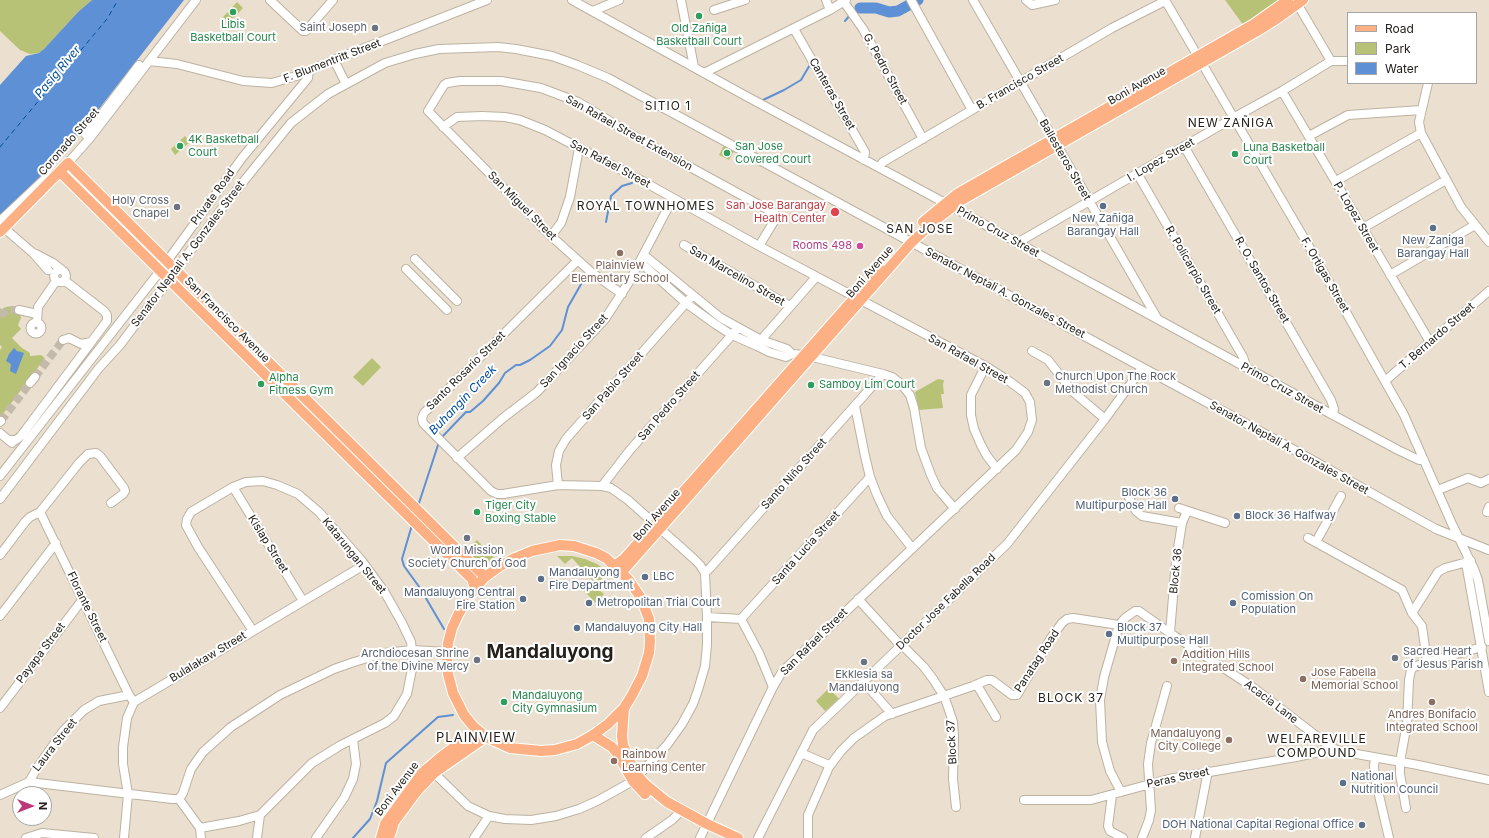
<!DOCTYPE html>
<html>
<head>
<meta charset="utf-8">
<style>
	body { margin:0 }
	#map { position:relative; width:1489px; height:838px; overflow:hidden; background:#ebe0cf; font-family:Inter,sans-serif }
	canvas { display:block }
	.legend { position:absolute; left:1347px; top:12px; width:130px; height:72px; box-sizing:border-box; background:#fff; border:1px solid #a8a6a3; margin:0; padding:5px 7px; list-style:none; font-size:12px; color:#25211a }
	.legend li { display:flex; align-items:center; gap:8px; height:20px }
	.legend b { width:20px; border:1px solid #a8a6a3 }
	.north { position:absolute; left:12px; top:786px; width:40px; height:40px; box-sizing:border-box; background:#fff; border:1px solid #a8a6a3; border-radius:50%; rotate:90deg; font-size:11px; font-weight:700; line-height:16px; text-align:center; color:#25211a }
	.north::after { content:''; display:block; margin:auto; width:14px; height:18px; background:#bd3779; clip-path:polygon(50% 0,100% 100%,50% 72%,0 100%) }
</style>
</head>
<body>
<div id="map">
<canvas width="1489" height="838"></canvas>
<ul class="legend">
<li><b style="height:5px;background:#fcb083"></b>Road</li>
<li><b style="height:11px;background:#b8c277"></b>Park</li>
<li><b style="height:11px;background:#5d90d4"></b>Water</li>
</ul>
<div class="north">N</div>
</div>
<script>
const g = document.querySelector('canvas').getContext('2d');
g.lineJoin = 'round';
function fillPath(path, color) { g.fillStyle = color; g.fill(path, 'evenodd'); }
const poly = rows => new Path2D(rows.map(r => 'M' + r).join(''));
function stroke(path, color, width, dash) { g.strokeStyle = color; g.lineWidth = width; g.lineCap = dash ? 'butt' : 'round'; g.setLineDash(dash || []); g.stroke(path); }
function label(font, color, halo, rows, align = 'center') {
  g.font = font + ' Inter,sans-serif'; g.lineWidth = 4; g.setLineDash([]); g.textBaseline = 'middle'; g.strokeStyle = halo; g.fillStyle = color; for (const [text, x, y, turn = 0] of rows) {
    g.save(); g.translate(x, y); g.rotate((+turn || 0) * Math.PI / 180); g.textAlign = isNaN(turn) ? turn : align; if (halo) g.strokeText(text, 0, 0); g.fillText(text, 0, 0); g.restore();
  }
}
const green = poly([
	[0,0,92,0,78,12,44,49,39,53,30,54,20,50,0,31],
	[1225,0,1283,0,1244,26],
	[237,2,243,8,229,23,223,17],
	[185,136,190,142,175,155,171,149],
	[724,145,734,151,729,160,719,155],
	[12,306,17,308,20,313,21,318,18,325,21,329,12,338,22,348,30,353,30,356,41,355,45,358,0,418,0,350,2,347,0,345,0,308,2,310,6,307],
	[372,358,381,367,363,386,353,377],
	[938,379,944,380,943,385,944,394,941,394,943,408,919,410,915,392],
	[477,540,494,558,484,568,466,550],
	[557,556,572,556,585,559,597,564,607,571,596,587,604,594,596,603,583,590,593,581,572,558,565,564],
	[829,688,839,699,825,711,816,701]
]);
const water = poly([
	[92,0,184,0,77,137,51,167,0,217,0,85,26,56,39,53,44,49,78,12],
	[14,348,17,351,24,353,16,374,10,371,11,364,6,361,9,354]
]);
const stream = poly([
	[853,12,860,8],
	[845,21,850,15],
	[763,100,784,90,801,80,811,63],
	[606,222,611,196,622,186,632,183],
	[441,438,466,412,470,412,483,401,499,383,505,373,516,365,520,365,530,360,550,346,562,330,568,307,588,272],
	[419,503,439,442],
	[412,525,402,559,404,566,420,588,444,629],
	[353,838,370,819,377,801,386,763,438,717,453,715]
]);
const river = poly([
	[860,8,876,8,889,12,898,11,918,0]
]);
const ferry = poly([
	[0,147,107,19,118,0]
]);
const minorTunnel = poly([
	[0,315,8,310,19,310],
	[35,377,63,340],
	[1,421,30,383]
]);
const minor = poly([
	[270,0,303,31,306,31,333,0],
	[572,0,744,95,945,203,1333,415,1398,450,1419,460,1424,460],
	[681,0,694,67],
	[826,0,830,10],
	[911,0,972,110],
	[973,0,1157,318],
	[1026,0,1032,5,1055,0],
	[1165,0,1311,250,1404,415,1452,524,1474,569,1478,580,1489,641],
	[1295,0,1331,61],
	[844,2,863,29,923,139],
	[714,10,745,0],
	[593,11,619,0],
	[794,29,865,152,864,160],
	[334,60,346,84],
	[149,61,177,64,243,81,272,83,296,76,334,60,487,0],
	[704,73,830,10,846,0],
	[1428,83,1419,122,1421,133,1461,207,1489,242],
	[1282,91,1430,342],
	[443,127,457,117,482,116,505,117,520,120,545,130,648,184,759,246,987,367,1009,381,1025,393,1030,402,1032,420,1028,432,1016,450,782,672,773,687,700,838],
	[86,135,139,65],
	[1309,136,1348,115,1421,110],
	[1184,146,1331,400,1334,409,1333,415],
	[68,163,90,138,196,0],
	[879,167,883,162,1112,28,1165,1],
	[1137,173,1243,357,1245,363,1244,367],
	[1336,181,1421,133],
	[0,221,50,174],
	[4,228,33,253,48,270],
	[1363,228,1446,180],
	[551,236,561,223,570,197,579,148],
	[1017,243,1233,118,1282,91,1331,61,1348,61],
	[684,245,790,306],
	[36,254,53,263,62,270],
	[644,255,721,318,761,340,787,349,792,354],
	[415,259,457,301],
	[640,262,686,303,715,324,732,335,757,346,769,352,786,357,792,354,804,355,883,374,892,377,901,384,910,395,914,408,921,448,931,475,937,488,955,509],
	[406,269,447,310],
	'54 276a6 6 0 1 1 12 0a6 6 0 1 1-12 0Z',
	[1390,275,1475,225],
	[622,294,591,272,551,236,428,111,444,85,447,83,460,81,501,81,541,88,578,102,648,144,774,213,776,215,776,218,759,246],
	[19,310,37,314],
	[37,322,38,307,56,281],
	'30.5 328a5.5 5.5 0 1 1 11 0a5.5 5.5 0 1 1-11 0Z',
	[63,340,69,338,81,344,91,342],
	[761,340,816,277],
	[1032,351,1048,360,1072,391,1105,419],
	[985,367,971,395,971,415,974,429,981,445,987,456,997,469],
	[1385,381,1489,291],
	[30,383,35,377],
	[855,406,865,456,870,477,877,495,887,516,912,548],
	[0,422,1,421],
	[0,433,12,443],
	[9,440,16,440,21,436,107,321,107,315,104,311,64,280],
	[457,458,503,418,537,392,605,319,629,282,673,198],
	[0,476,160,271,242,158,308,78,309,70],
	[558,485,556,465,559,451,566,439,692,296],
	[602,486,630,450,738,328],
	[233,487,303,601],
	[1438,490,1468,478,1481,483,1489,479],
	[1127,494,1136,511,1142,516,1182,523],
	[0,499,99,368,120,345,176,270,226,203,291,123,328,94,385,63,415,54,439,49,498,47,516,49,552,56,577,65,608,78,1280,442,1436,529,1489,550],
	[1179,508,1225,523],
	[40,512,129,695,134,702],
	[1487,512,1489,507],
	[1308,538,1402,590,1412,613,1422,626,1427,662],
	[1316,542,1341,496],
	[0,555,25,522,30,517,40,512,79,463,88,454,96,453,100,456,124,488,125,491,123,494,111,503],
	[1468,558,1466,563,1489,692],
	[705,573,710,568,883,374],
	[858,599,901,646],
	[1412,613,1438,572,1445,568,1471,561],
	[0,616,56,543],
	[707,617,741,619,759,653,773,687],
	[741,619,870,477],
	[1170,633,1176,561,1182,523,1187,511],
	[902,645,924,667,933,679,944,696,949,710,953,722,954,736,953,779,956,807],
	[863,681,892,714],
	[977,685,996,717],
	[0,708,83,599],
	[801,753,829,765,829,767,808,815,808,838],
	[1375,758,1374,766,1375,778,1389,838],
	[829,767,841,751,854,738,885,716,973,686,987,680,992,680,1012,695,1017,695,1051,638,1062,623,1067,619,1073,618,1119,625],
	[430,769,468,806,489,816,505,819,531,820,556,816,579,809,597,801,633,781,667,745,682,724,693,704,698,690,705,666,707,645,707,617,705,573,700,565,693,558,628,500,611,488,602,486,558,485,503,494,497,494,491,491,423,423,422,418,424,413,577,261],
	[29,782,37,768,63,731,84,710,99,701,129,695],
	[1121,792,1110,771,1102,742,1100,700,1104,677,1119,625,1125,618,1135,611,1139,611,1170,633,1251,686,1332,748,1340,751,1418,765,1489,780],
	[0,795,29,782,172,799,179,799],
	[1112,795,1108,826,1110,831,1123,838],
	[179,799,183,793,191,769,203,752,231,727,280,695,334,669,354,662,384,653,412,650,447,652],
	[179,799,200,828,201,838],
	[1024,800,1091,800,1169,779,1296,757,1329,750,1332,748],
	[1406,808,1400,774,1400,762,1407,723,1409,680,1411,670,1414,667,1427,662,1482,647],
	[200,828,239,821,260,815,312,763,341,745,385,723,394,716,407,694,413,664,412,650,411,642,402,623,384,591,362,561,319,512,298,494,277,485,263,481,246,482,233,487,191,512,187,519,186,525,198,547,253,631],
	[26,838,42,833,94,838],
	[124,838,128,794,123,764,123,747,127,718,134,702,364,565],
	[257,838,260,815],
	[316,838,344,798,353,779,356,764,353,739],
	[474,838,489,816],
	[646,838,672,820,682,810],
	[758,838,813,730,1007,544,1105,419,1142,368],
	[1142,838,1149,820,1151,810,1148,764,1151,743,1167,686],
	[1195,838,1208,771]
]);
const major = poly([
	[60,172,472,579,475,588],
	[923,222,957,194,1254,24,1288,0],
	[0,232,68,163,485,577],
	[560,545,574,546,596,553,606,558,628,579,641,598,649,619,650,642,649,653,642,676,631,697,624,708,608,724,593,735,577,744,555,750,541,751,510,748,486,737,473,726,464,715,453,693,448,674,447,660,448,643,452,628,459,613,475,588,485,577,500,566,515,558,532,551,560,545],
	[614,566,624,559,880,269],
	[621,573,911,243,933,222,960,201,1259,30,1278,18,1303,0],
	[624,708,622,736,623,745,630,762,638,776,645,784,667,802,707,824,738,838],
	[593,735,612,747,617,753,633,781,645,794],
	[381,838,385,824,422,773,442,756,478,730],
	[389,838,394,822,417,791,434,773,486,737]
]);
const markers = [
	[233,12,4,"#2e9e5b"],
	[699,16,4,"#2e9e5b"],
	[375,28,4,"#6b7280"],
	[180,146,4,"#2e9e5b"],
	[727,153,4,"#2e9e5b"],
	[1235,154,4,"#2e9e5b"],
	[1103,206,4,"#5c6f8a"],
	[177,207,4,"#6b7280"],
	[835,212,5,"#e0444e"],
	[1433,228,4,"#5c6f8a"],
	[860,246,4,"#d1479c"],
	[620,253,4,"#8d6e63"],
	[1047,383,4,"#6b7280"],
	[261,384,4,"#2e9e5b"],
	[811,385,4,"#2e9e5b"],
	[1175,499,4,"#5c6f8a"],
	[477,512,4,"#2e9e5b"],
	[1237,516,4,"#5c6f8a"],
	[467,538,4,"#6b7280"],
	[645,577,4,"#5c6f8a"],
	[541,579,4,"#5c6f8a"],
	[523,599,4,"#5c6f8a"],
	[589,603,4,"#5c6f8a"],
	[1233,603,4,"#5c6f8a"],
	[577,628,4,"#5c6f8a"],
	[1109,634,4,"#5c6f8a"],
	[1395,658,4,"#6b7280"],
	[477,660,4,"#6b7280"],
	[1174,661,4,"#8d6e63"],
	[864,662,4,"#6b7280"],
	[1303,679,4,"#8d6e63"],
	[504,702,4,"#2e9e5b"],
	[1432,702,4,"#8d6e63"],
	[1229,740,4,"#8d6e63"],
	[614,761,4,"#8d6e63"],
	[1343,783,4,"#5c6f8a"],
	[1362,825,4,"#5c6f8a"]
];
const leisureNames = [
	["Libis",233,25,"center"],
	["Basketball Court",233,38,"center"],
	["Old Zañiga",699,29,"center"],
	["Basketball Court",699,42,"center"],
	["4K Basketball",188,140],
	["Court",188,153],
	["San Jose",735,147],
	["Covered Court",735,160],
	["Luna Basketball",1243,148],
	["Court",1243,161],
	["Alpha",269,378],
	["Fitness Gym",269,391],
	["Samboy Lim Court",819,385],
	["Tiger City",485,506],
	["Boxing Stable",485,519],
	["Mandaluyong",512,696],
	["City Gymnasium",512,709]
];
const worshipNames = [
	["Saint Joseph",367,28],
	["Holy Cross",169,201],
	["Chapel",169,214],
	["Church Upon The Rock",1055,377,"left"],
	["Methodist Church",1055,390,"left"],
	["World Mission",467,551,"center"],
	["Society Church of God",467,564,"center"],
	["Sacred Heart",1403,652,"left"],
	["of Jesus Parish",1403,665,"left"],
	["Archdiocesan Shrine",469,654],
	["of the Divine Mercy",469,667],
	["Ekklesia sa",864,675,"center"],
	["Mandaluyong",864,688,"center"]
];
const streetNames = [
	["F. Blumentritt Street",332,61,-21],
	["G. Pedro Street",885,69,61],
	["B. Francisco Street",1020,82,-30],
	["Boni Avenue",1137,86,-30],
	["Canteras Street",832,94,60],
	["San Rafael Street Extension",629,133,29],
	["Coronado Street",69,142,-49],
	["Ballesteros Street",1065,160,60],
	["I. Lopez Street",1161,160,-30],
	["San Rafael Street",610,164,28],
	["Private Road",213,197,-54],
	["San Miguel Street",522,206,45],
	["P. Lopez Street",1356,217,60],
	["Primo Cruz Street",998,232,29],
	["Senator Neptali A. Gonzales Street",188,254,-53],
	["R. Policarpio Street",1193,270,60],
	["Boni Avenue",870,272,-49],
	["F. Ortigas Street",1325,275,60],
	["San Marcelino Street",737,276,30],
	["R. O. Santos Street",1262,280,60],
	["Senator Neptali A. Gonzales Street",1005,293,28],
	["San Francisco Avenue",227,320,45],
	["T. Bernardo Street",1437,336,-41],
	["San Ignacio Street",574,351,-48],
	["San Rafael Street",968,359,29],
	["Santo Rosario Street",466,371,-45],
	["San Pablo Street",613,386,-49],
	["Primo Cruz Street",1282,388,29],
	["San Pedro Street",669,406,-49],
	["Senator Neptali A. Gonzales Street",1289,448,29],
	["Santo Niño Street",794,474,-48],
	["Boni Avenue",657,515,-49],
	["Kislap Street",268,544,58],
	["Santa Lucia Street",806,548,-48],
	["Katarungan Street",354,556,51],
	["Block 36",1176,571,-84],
	["Doctor Jose Fabella Road",946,602,-44],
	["Florante Street",87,607,64],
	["San Rafael Street",814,642,-45],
	["Payapa Street",41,653,-53],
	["Bulalakaw Street",208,657,-31],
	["Panatag Road",1037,661,-57],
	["Acacia Lane",1271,702,37],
	["Block 37",952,742,-93],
	["Laura Street",55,745,-52],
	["Peras Street",1178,778,-12],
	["Boni Avenue",397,789,-53]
];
const healthNames = [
	["San Jose Barangay",826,206],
	["Health Center",826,219]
];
const serviceNames = [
	["New Zañiga",1103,219,"center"],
	["Barangay Hall",1103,232,"center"],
	["New Zaniga",1433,241,"center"],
	["Barangay Hall",1433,254,"center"],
	["Block 36",1167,493,"right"],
	["Multipurpose Hall",1167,506,"right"],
	["Block 36 Halfway",1245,516],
	["Mandaluyong",549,573],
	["Fire Department",549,586],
	["LBC",653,577],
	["Mandaluyong Central",515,593,"right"],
	["Fire Station",515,606,"right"],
	["Comission On",1241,597],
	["Population",1241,610],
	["Metropolitan Trial Court",597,603],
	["Mandaluyong City Hall",585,628],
	["Block 37",1117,628],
	["Multipurpose Hall",1117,641],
	["National",1351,777],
	["Nutrition Council",1351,790],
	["DOH National Capital Regional Office",1354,825,"right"]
];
const hotelNames = [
	["Rooms 498",852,246]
];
const educationNames = [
	["Plainview",620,266,"center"],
	["Elementary School",620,279,"center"],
	["Addition Hills",1182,655],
	["Integrated School",1182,668],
	["Jose Fabella",1311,673],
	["Memorial School",1311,686],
	["Andres Bonifacio",1432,715,"center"],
	["Integrated School",1432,728,"center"],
	["Mandaluyong",1221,734,"right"],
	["City College",1221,747,"right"],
	["Rainbow",622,755],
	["Learning Center",622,768]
];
const waterNames = [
	["Pasig River",58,72,-50],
	["Buhangin Creek",463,400,-46]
];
const neighbourhoodNames = [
	["SITIO 1",668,106],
	["NEW ZAÑIGA",1231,123],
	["ROYAL TOWNHOMES",646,206],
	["SAN JOSE",920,229],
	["BLOCK 37",1071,698],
	["WELFAREVILLE",1317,739],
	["COMPOUND",1317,753]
];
const quarterNames = [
	["PLAINVIEW",476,738]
];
const townNames = [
	["Mandaluyong",550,652]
];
fillPath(green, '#b8c277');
fillPath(water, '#5d90d4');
stroke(stream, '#5d90d4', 2);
stroke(river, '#5d90d4', 11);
stroke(ferry, '#004d9c', 1, [5, 4]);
stroke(minorTunnel, '#c3baab', 8, [8, 4]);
stroke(minor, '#bcb2a1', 10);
stroke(major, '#fff', 12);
stroke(minor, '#fff', 8);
stroke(major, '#fcb083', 10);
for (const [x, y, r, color] of markers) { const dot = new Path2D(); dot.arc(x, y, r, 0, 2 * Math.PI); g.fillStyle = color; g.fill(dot); stroke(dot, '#fff', 1.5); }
label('11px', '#27864d', '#fff', leisureNames, 'left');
label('11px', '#5b616d', '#fff', worshipNames, 'right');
label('11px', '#25211a', '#fff', streetNames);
label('11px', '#be3a42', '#fff', healthNames, 'right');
label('11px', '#4e5e75', '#fff', serviceNames, 'left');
label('11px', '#b23c85', '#fff', hotelNames, 'right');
label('11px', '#785e54', '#fff', educationNames, 'left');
label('italic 12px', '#004d9c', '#fff', waterNames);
g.letterSpacing = '1px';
label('12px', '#25211a', '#fff', neighbourhoodNames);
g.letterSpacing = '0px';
g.letterSpacing = '1px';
label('13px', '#25211a', '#fff', quarterNames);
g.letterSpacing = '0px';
label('bold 19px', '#25211a', '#fff', townNames);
</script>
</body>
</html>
